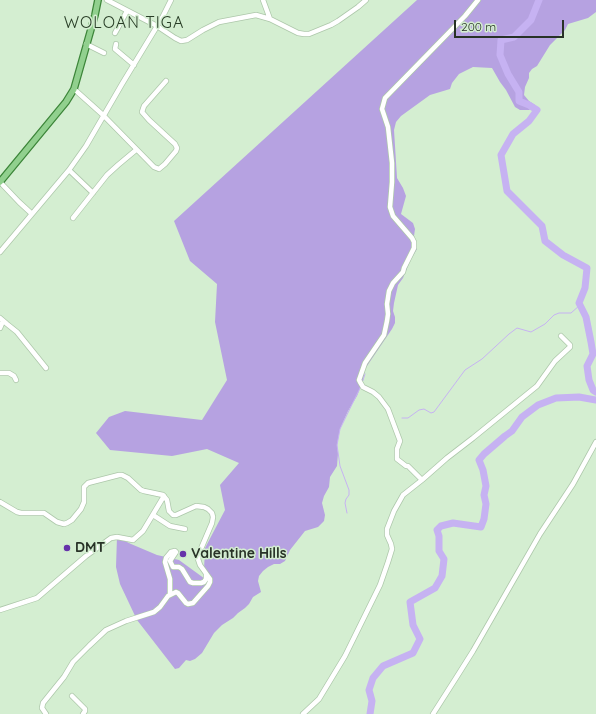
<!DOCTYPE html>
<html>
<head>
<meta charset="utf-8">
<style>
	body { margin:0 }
	#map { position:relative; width:596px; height:714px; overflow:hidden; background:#d4eed1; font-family:Quicksand,sans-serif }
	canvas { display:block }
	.scale { position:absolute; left:454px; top:20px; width:110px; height:18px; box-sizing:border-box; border:2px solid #283227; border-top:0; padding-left:5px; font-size:12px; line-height:14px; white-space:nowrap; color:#283227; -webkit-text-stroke:3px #d4eed1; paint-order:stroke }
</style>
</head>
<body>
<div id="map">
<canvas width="596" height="714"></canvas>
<div class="scale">200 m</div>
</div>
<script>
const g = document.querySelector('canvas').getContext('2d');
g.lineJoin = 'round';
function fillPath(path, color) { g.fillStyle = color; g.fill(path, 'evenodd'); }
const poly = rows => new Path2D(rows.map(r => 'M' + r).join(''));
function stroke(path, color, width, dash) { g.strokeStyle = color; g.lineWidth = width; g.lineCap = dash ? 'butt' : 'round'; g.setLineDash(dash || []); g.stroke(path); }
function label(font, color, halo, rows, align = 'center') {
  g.font = font + ' Quicksand,sans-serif'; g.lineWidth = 3; g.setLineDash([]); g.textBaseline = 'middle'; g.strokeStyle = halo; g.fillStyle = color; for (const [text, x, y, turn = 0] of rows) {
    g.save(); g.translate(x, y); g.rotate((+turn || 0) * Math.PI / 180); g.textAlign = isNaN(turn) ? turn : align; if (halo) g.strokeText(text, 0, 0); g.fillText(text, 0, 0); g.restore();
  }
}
const forest = poly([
	[417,0,596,0,596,12,588,18,568,24,565,30,550,45,537,66,532,69,529,73,529,78,525,87,524,95,529,101,535,105,535,106,529,110,520,110,515,107,506,90,500,82,492,68,473,67,459,74,452,83,450,89,430,95,401,116,396,122,394,130,397,178,403,188,406,196,401,214,413,223,415,229,414,236,417,249,410,261,403,278,398,285,394,303,393,311,395,317,395,323,392,329,365,369,363,381,357,396,348,411,340,429,337,445,338,453,337,466,330,477,329,487,324,496,322,503,325,515,324,521,318,527,305,531,290,550,285,561,280,564,274,564,268,567,263,571,259,576,258,581,261,592,253,597,249,604,245,608,238,613,233,618,222,625,214,633,202,653,195,659,190,661,186,660,179,668,175,669,137,620,120,584,116,567,117,537,131,544,157,555,179,560,212,584,204,570,205,548,225,510,220,485,239,463,207,449,172,456,110,450,96,433,109,417,125,411,202,420,227,380,215,322,217,284,190,261,174,221]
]);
const stream = poly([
	[362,383,365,374],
	[402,418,408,418,419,410,424,409,431,413,434,412,465,370,482,359,509,334,517,328,531,332,545,324,554,315,559,313,571,313,580,305],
	[347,513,345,503,346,499,349,495,349,490,340,466,337,445,340,429,361,386]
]);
const river = poly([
	[539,0,531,20,514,37,501,40,500,55,508,74,519,92,519,101,529,105,537,110,529,121,513,134,501,155,507,191,542,226,545,241,563,255,587,268,585,288,579,303,586,317,591,342,593,354,587,366,589,380,593,390,596,392],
	[370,714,372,701,369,690,373,678,383,666,413,653,420,639,413,625,410,602,435,588,442,576,444,559,439,551,439,536,437,530,441,526,453,523,481,527,484,519,486,504,484,495,486,486,483,470,479,460,484,454,505,436,512,431,522,417,538,405,556,398,579,397,596,400]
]);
const minor = poly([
	[107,0,157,26,175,38,181,41,187,40,203,30,219,22,256,15,270,19,298,33,304,34,309,34,331,25,338,21,358,7,366,0],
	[263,0,270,19],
	[115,33,127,11],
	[86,44,104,53],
	[116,44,115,49,134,65],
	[74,89,103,115,154,167,159,169,165,164,176,151,177,148,175,144,149,120,142,112,144,106,166,81],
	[69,170,93,193],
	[0,182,19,202,32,214],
	[73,218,107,175,118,165,136,150],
	[0,252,69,170,86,146,122,84,162,18,171,0],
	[0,318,7,324,17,332,46,368],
	[0,328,3,321],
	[0,373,9,373,14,376,16,380],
	[422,480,408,466,406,466,397,459,397,449,400,441,388,409,379,397,373,392,363,387,360,382,359,380,365,363,384,335,387,321,388,314,387,304,389,291,393,283,403,272,404,268,414,248,414,242,412,238,393,216,390,207,392,182,392,163,388,127,382,109,385,98,465,16,478,0],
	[0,502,17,512,21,513,44,513,57,522,64,524,67,523,72,520,81,509,84,502,84,487,88,483,119,475,122,475,128,478,141,490,144,491,163,495,167,500,169,511,173,515,176,515,196,506,204,507,208,509,212,513,213,517,212,523,200,551,198,559,200,565,210,579,210,582,208,586,193,603,188,604,186,603,178,593,176,592,168,596,160,607,154,612,126,621,106,630,89,646,73,662,64,677,43,703,42,708,46,714],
	[153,515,170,526,185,529],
	[170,594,170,579,165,562,166,558,171,552,175,551,176,552,170,561,173,567,179,567,182,569,190,582,193,583,201,583,204,582,206,579,206,574],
	[0,610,37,598,86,556,111,538,117,537,133,540,143,531,164,496],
	[72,696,85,709,85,711,83,714],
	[303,714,319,699,322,694,345,656,380,585,388,562,392,549,391,544,387,535,387,529,394,511,403,495,422,480,447,458,473,438,537,386,555,361,570,347,570,345,561,336],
	[433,714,456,678,473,651,540,534,573,484,596,442]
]);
const major = poly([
	[0,182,66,102,74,89,95,15,98,0]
]);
const markers = [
	[67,548,4,"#6632aa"],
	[183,554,4,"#6632aa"]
];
const poiNames = [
	["DMT",75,548],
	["Valentine Hills",191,554]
];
const quarterNames = [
	["WOLOAN TIGA",124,23]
];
fillPath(forest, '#b6a2e1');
stroke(stream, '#c6b2f2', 1);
stroke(river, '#c6b2f2', 7);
stroke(minor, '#adc7aa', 6);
stroke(major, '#3c8539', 8);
stroke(minor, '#fff', 4.5);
stroke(major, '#91d08e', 5.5);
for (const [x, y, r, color] of markers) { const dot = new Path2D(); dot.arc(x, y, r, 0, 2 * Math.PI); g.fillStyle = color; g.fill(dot); stroke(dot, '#d4eed1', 1.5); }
label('bold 14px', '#283227', '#d4eed1', poiNames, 'left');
g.letterSpacing = '1px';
label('16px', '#293e27', '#d4eed1', quarterNames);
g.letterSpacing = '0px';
</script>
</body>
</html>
